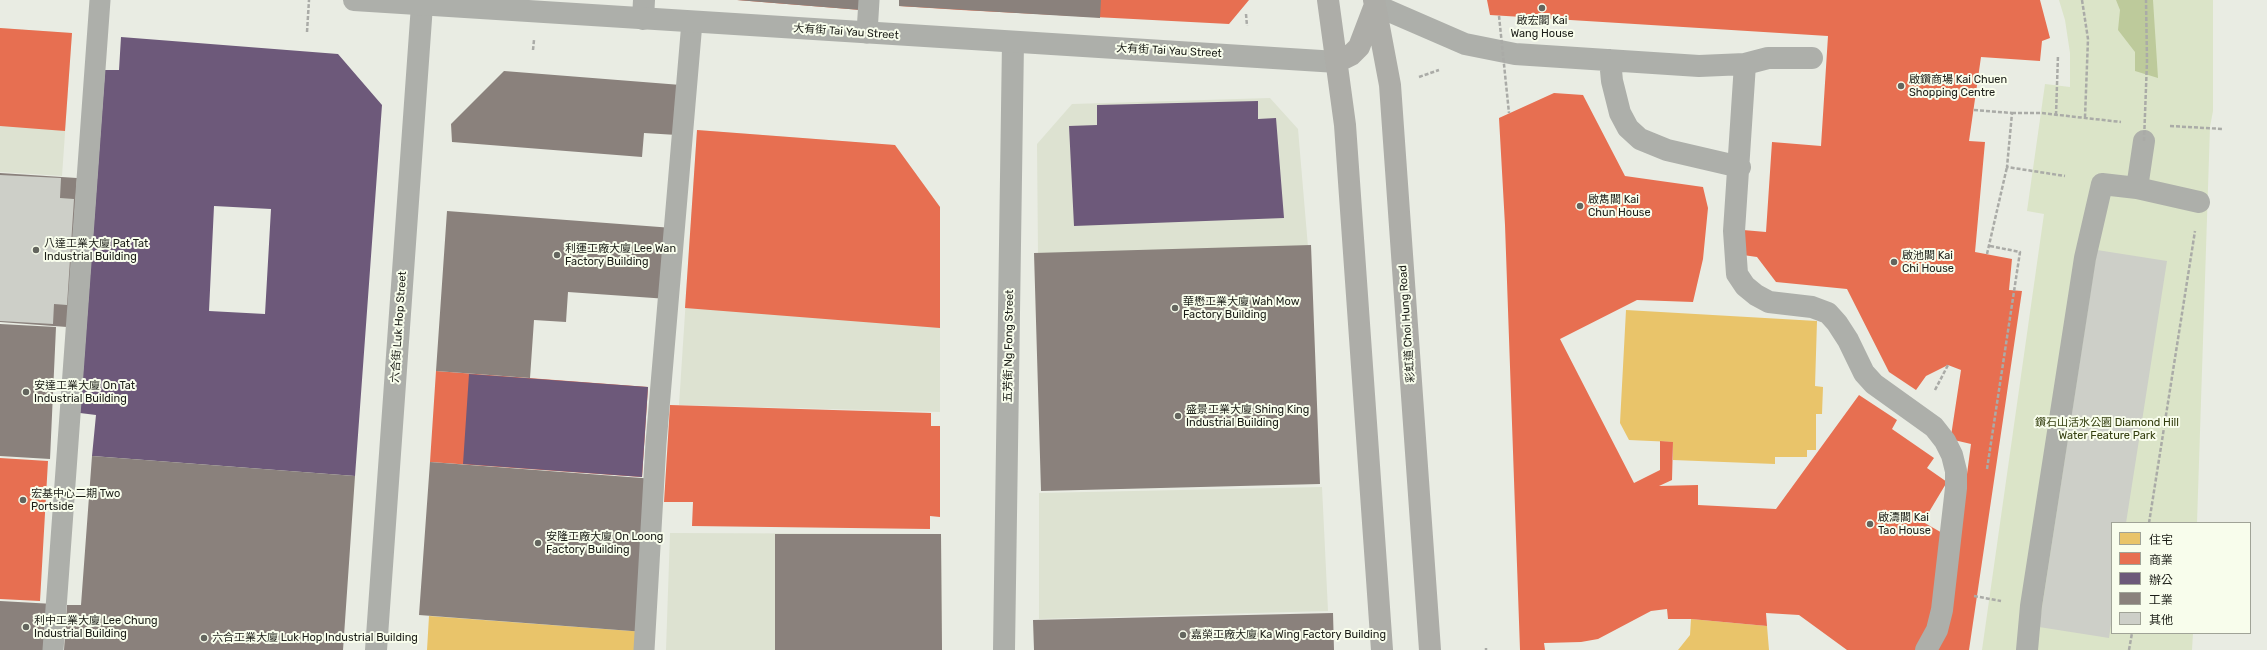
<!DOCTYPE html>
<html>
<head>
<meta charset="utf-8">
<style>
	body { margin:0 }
	#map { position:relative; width:2267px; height:650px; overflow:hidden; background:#e9ece3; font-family:Rubik,"Noto Sans TC",sans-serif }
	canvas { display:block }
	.legend { position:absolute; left:2111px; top:522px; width:140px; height:112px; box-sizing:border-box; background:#f8fdec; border:1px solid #a0a397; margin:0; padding:5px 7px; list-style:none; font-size:12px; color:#1b1d17 }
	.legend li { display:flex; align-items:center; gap:8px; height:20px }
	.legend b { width:20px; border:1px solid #a0a397 }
</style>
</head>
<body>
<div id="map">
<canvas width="2267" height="650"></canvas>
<ul class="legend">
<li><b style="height:11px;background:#e9c46a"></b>住宅</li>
<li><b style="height:11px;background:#e76f51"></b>商業</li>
<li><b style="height:11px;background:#6d597a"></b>辦公</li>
<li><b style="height:11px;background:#8a817c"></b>工業</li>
<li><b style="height:11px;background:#cdcfc8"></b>其他</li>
</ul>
</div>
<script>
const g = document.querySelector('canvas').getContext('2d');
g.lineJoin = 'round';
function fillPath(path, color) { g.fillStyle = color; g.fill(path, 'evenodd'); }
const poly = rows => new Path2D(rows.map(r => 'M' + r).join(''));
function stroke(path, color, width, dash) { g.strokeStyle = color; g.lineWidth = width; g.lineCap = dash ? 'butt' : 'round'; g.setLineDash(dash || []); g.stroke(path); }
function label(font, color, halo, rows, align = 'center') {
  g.font = font + ' Rubik,"Noto Sans TC",sans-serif'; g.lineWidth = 4; g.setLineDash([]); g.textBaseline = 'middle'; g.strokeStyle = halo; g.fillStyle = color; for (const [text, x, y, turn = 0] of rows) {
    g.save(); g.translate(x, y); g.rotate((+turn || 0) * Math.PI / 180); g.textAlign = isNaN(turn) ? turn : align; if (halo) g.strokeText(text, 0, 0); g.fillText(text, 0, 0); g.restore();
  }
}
const built = poly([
	[0,28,72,33,62,176,0,172],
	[1270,98,1298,129,1308,247,1038,255,1037,144,1072,104],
	[697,130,895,145,940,207,940,412,679,405],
	[1322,487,1328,611,1039,619,1039,493],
	[670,533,941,534,942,650,666,650]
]);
const green = poly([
	[2059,0,2213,0,2213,111,2210,127,2197,523,2112,523,2112,633,2193,633,2192,650,1982,650,2044,214,2027,211,2045,84,2070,87,2070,53,2065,20]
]);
const water = poly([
	[2116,0,2153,0,2158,78,2135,71,2135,52,2118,30,2120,10]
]);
const homes = poly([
	[1513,0,1547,0,1552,10,1538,18,1532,5,1519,11],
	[1556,102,1562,115,1574,108,1581,121,1588,118,1594,130,1569,143,1574,154,1597,143,1607,168,1602,171,1607,181,1595,187,1607,210,1617,210,1619,188,1636,189,1635,201,1641,201,1641,211,1652,212,1653,202,1660,203,1661,191,1677,192,1677,202,1698,204,1695,256,1673,257,1673,266,1654,264,1654,253,1648,253,1648,243,1637,242,1636,252,1629,252,1628,263,1611,262,1612,235,1598,242,1604,254,1587,263,1592,275,1579,281,1587,300,1571,308,1565,296,1552,302,1545,288,1539,292,1532,279,1558,266,1553,256,1527,268,1521,255,1527,252,1521,239,1533,232,1527,220,1543,211,1552,229,1569,220,1563,207,1558,210,1551,196,1541,201,1534,186,1544,181,1541,175,1549,171,1544,160,1535,165,1532,158,1522,164,1514,147,1520,144,1514,133,1519,131,1515,123],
	[1903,158,1909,170,1922,164,1929,177,1935,174,1941,187,1916,200,1921,210,1947,197,1953,210,1947,213,1954,227,1940,234,1947,246,1930,254,1922,237,1904,246,1911,258,1915,256,1922,269,1932,265,1940,279,1930,285,1933,290,1924,295,1929,305,1938,301,1941,307,1951,302,1959,319,1953,322,1959,333,1954,335,1958,343,1918,363,1911,351,1899,357,1892,344,1886,348,1880,335,1905,323,1899,311,1877,322,1867,298,1872,295,1866,285,1878,279,1867,255,1856,255,1855,277,1838,275,1839,265,1832,264,1833,254,1821,254,1820,263,1813,263,1813,274,1782,272,1782,260,1775,260,1776,250,1769,250,1772,218,1778,219,1778,209,1785,209,1786,198,1820,201,1820,212,1826,212,1826,222,1837,223,1838,213,1845,214,1845,202,1863,203,1862,230,1876,223,1870,211,1887,202,1882,190,1896,184,1887,166],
	[1626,310,1817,321,1815,386,1823,387,1822,414,1816,414,1816,450,1807,450,1807,457,1775,457,1775,464,1673,460,1673,442,1629,440,1620,423],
	[1573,427,1576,434,1581,431,1587,443,1596,439,1603,453,1591,459,1594,465,1585,470,1590,481,1615,469,1620,481,1618,482,1624,495,1620,497,1625,508,1615,512,1628,539,1652,541,1653,531,1661,532,1662,518,1691,520,1690,532,1698,533,1698,542,1711,543,1712,517,1764,521,1762,546,1775,547,1776,522,1802,523,1800,549,1820,550,1837,525,1827,519,1834,509,1830,507,1838,495,1835,493,1843,482,1865,498,1872,487,1863,481,1867,476,1856,468,1864,455,1873,460,1880,449,1885,452,1889,446,1905,456,1903,459,1909,463,1912,461,1927,471,1922,477,1927,481,1919,492,1925,495,1916,509,1907,503,1904,509,1895,502,1888,513,1911,528,1903,539,1897,535,1888,549,1877,542,1869,555,1880,562,1872,575,1877,579,1870,589,1848,574,1841,585,1863,600,1855,613,1849,609,1843,619,1831,612,1823,623,1809,614,1816,603,1808,597,1818,583,1800,581,1799,602,1784,601,1784,604,1772,603,1773,577,1761,576,1759,608,1707,604,1709,575,1695,574,1694,604,1649,601,1650,582,1632,581,1635,588,1626,593,1632,604,1617,611,1611,599,1598,605,1593,594,1587,596,1580,583,1604,571,1599,559,1574,572,1569,560,1574,557,1568,544,1580,537,1573,524,1562,529,1554,514,1547,518,1541,506,1566,494,1560,483,1551,487,1548,481,1538,486,1531,471,1537,468,1531,457,1536,454,1533,447,1549,439,1551,442,1558,439,1556,435],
	[429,616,645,632,643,650,427,650],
	[1691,619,1767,626,1769,650,1678,650,1690,635]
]);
const shops = poly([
	[737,0,862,0,861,10],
	[899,0,1249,0,1229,24,961,10,899,6],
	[1487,0,2040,0,2050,38,2042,41,2040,61,1981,57,1969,141,1985,142,1975,252,2012,259,2009,290,2022,291,1969,650,1847,650,1799,615,1766,613,1767,626,1691,619,1668,619,1667,609,1651,611,1598,639,1581,642,1544,643,1545,650,1520,650,1505,225,1499,118,1554,93,1583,95,1625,176,1703,187,1708,208,1703,259,1693,302,1637,300,1560,339,1634,483,1660,470,1660,441,1673,442,1672,480,1659,486,1698,485,1698,505,1776,509,1859,395,1897,420,1892,429,1934,458,1927,468,1947,482,1923,522,1958,542,1971,444,1954,440,1951,436,1961,370,1948,365,1926,376,1916,390,1889,372,1847,289,1776,282,1757,257,1743,255,1743,230,1766,232,1772,142,1821,146,1828,36,1490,15],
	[0,28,72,33,65,131,0,126],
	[697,130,895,145,940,207,940,328,685,308],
	[436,371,648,387,642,477,430,462],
	[670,405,931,413,931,426,940,426,940,517,930,516,930,529,692,526,693,502,664,502],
	[0,458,48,461,40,601,0,599]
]);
const offices = poly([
	[121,37,338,54,382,105,355,476,92,456,96,415,80,413,105,70,119,70],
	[214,206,271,209,265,314,209,311],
	[1258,101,1258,119,1276,118,1284,218,1074,226,1069,126,1097,125,1097,105],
	[469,374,648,387,642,477,463,464]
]);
const industry = poly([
	[737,0,862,0,861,10],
	[899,0,1101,0,1100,18,899,6],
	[504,71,681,85,677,135,644,133,642,157,452,142,451,124],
	[0,173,77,178,67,327,0,322],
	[447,211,673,228,668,299,568,292,566,322,534,320,530,378,436,371],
	[1311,245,1320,484,1041,491,1034,253],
	[0,324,56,327,50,459,0,456],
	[92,456,355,476,343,650,64,650,67,605,81,605],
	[430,462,655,479,645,632,419,615],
	[775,534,941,534,942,650,775,650],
	[0,601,54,604,50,650,0,650],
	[1333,613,1334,650,1034,650,1033,620]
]);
const building = poly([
	[0,175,61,178,60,198,74,199,67,305,54,304,53,324,0,321],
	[2097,250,2167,261,2126,523,2112,523,2112,617,2109,638,2039,627]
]);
const path = poly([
	[2082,0,2088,39,2085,117],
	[1246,14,1247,26],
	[307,32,309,0],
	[533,50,534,40],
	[1419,77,1439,70],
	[1974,110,2012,113,2007,167,2065,176],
	[2012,113,2041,113,2121,122],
	[2056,115,2058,55],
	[2170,126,2223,129],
	[1987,254,2007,167],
	[1935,390,1948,365],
	[1987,469,2020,252,1990,246],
	[2149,523,2195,231],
	[1974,596,2001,601],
	[1486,648,1486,650],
	[2129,650,2132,633]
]);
const service = poly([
	[867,33,869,0],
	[53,650,100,0],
	[644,650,656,443,692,22]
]);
const pedestrian = poly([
	[1375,5,1465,44,1515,54,1699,66,1745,64,1768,58,1812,58],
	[1610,60,1612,81,1620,113,1628,128,1640,139,1667,150,1740,167],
	[1745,64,1734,231,1737,274,1745,286,1756,295,1769,302,1812,307,1828,313,1837,323,1848,340,1864,373,1874,384,1934,427,1945,441,1952,455,1956,471,1956,488,1942,610,1937,630,1926,650],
	[2137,188,2144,141],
	[2027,650,2031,606,2085,258,2102,184,2137,188,2199,202]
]);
const minor = poly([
	[643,19,644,0],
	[376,650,422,5],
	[1004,650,1013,42]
]);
const tertiary = poly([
	[354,0,1337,62]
]);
const secondary = poly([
	[1328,0,1345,125,1382,650],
	[1374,0,1390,85,1430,650],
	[1337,62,1351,55,1359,47,1375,5]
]);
const pathBridge = poly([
	[1499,16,1509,113],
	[2144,141,2147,61,2146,0]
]);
const markers = [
	[1542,8,4,"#63655e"],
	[1901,86,4,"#63655e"],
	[1580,206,4,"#63655e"],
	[36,250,4,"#63655e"],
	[557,255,4,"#63655e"],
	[1894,262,4,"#63655e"],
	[1175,308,4,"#63655e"],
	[26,392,4,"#63655e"],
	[1178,416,4,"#63655e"],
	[23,500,4,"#63655e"],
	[1870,524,4,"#63655e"],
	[538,543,4,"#63655e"],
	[26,627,4,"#63655e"],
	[1183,635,4,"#63655e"],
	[204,638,4,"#63655e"]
];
const poiNames = [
	["啟宏閣 Kai",1542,21,"center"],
	["Wang House",1542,34,"center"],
	["啟鑽商場 Kai Chuen",1909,80],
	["Shopping Centre",1909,93],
	["啟雋閣 Kai",1588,200],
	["Chun House",1588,213],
	["八達工業大廈 Pat Tat",44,244],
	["Industrial Building",44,257],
	["利運工廠大廈 Lee Wan",565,249],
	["Factory Building",565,262],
	["啟池閣 Kai",1902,256],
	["Chi House",1902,269],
	["華懋工業大廈 Wah Mow",1183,302],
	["Factory Building",1183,315],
	["安達工業大廈 On Tat",34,386],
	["Industrial Building",34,399],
	["盛景工業大廈 Shing King",1186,410],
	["Industrial Building",1186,423],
	["宏基中心二期 Two",31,494],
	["Portside",31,507],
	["啟濤閣 Kai",1878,518],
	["Tao House",1878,531],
	["安隆工廠大廈 On Loong",546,537],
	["Factory Building",546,550],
	["利中工業大廈 Lee Chung",34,621],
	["Industrial Building",34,634],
	["嘉榮工廠大廈 Ka Wing Factory Building",1191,635],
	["六合工業大廈 Luk Hop Industrial Building",212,638]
];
const streetNames = [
	["大有街 Tai Yau Street",846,32,4],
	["大有街 Tai Yau Street",1169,51,3],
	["彩虹道 Choi Hung Road",1407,324,-94],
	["六合街 Luk Hop Street",399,327,-86],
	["五芳街 Ng Fong Street",1009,346,-89]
];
const parkNames = [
	["鑽石山活水公園 Diamond Hill",2107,423],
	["Water Feature Park",2107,436]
];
fillPath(built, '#dde2d1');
fillPath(green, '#dbe4c8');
fillPath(water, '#bdca9b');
fillPath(homes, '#e9c46a');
fillPath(shops, '#e76f51');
fillPath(offices, '#6d597a');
fillPath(industry, '#8a817c');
fillPath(building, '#cdcfc8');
stroke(path, '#aaaba7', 2.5, [4, 2]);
stroke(service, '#adafaa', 21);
stroke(pedestrian, '#adafaa', 22);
stroke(minor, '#adafaa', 22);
stroke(tertiary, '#adafaa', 22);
stroke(secondary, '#adada8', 22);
stroke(pathBridge, '#aaaba7', 2.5, [4, 2]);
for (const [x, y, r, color] of markers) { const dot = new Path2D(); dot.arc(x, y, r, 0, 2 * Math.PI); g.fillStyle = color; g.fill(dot); stroke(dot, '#f8fdec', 1.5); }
label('11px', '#1b1d17', '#f8fdec', poiNames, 'left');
label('11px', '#1b1d17', '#f8fdec', streetNames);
label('11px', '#333e0e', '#f8fdec', parkNames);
</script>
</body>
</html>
